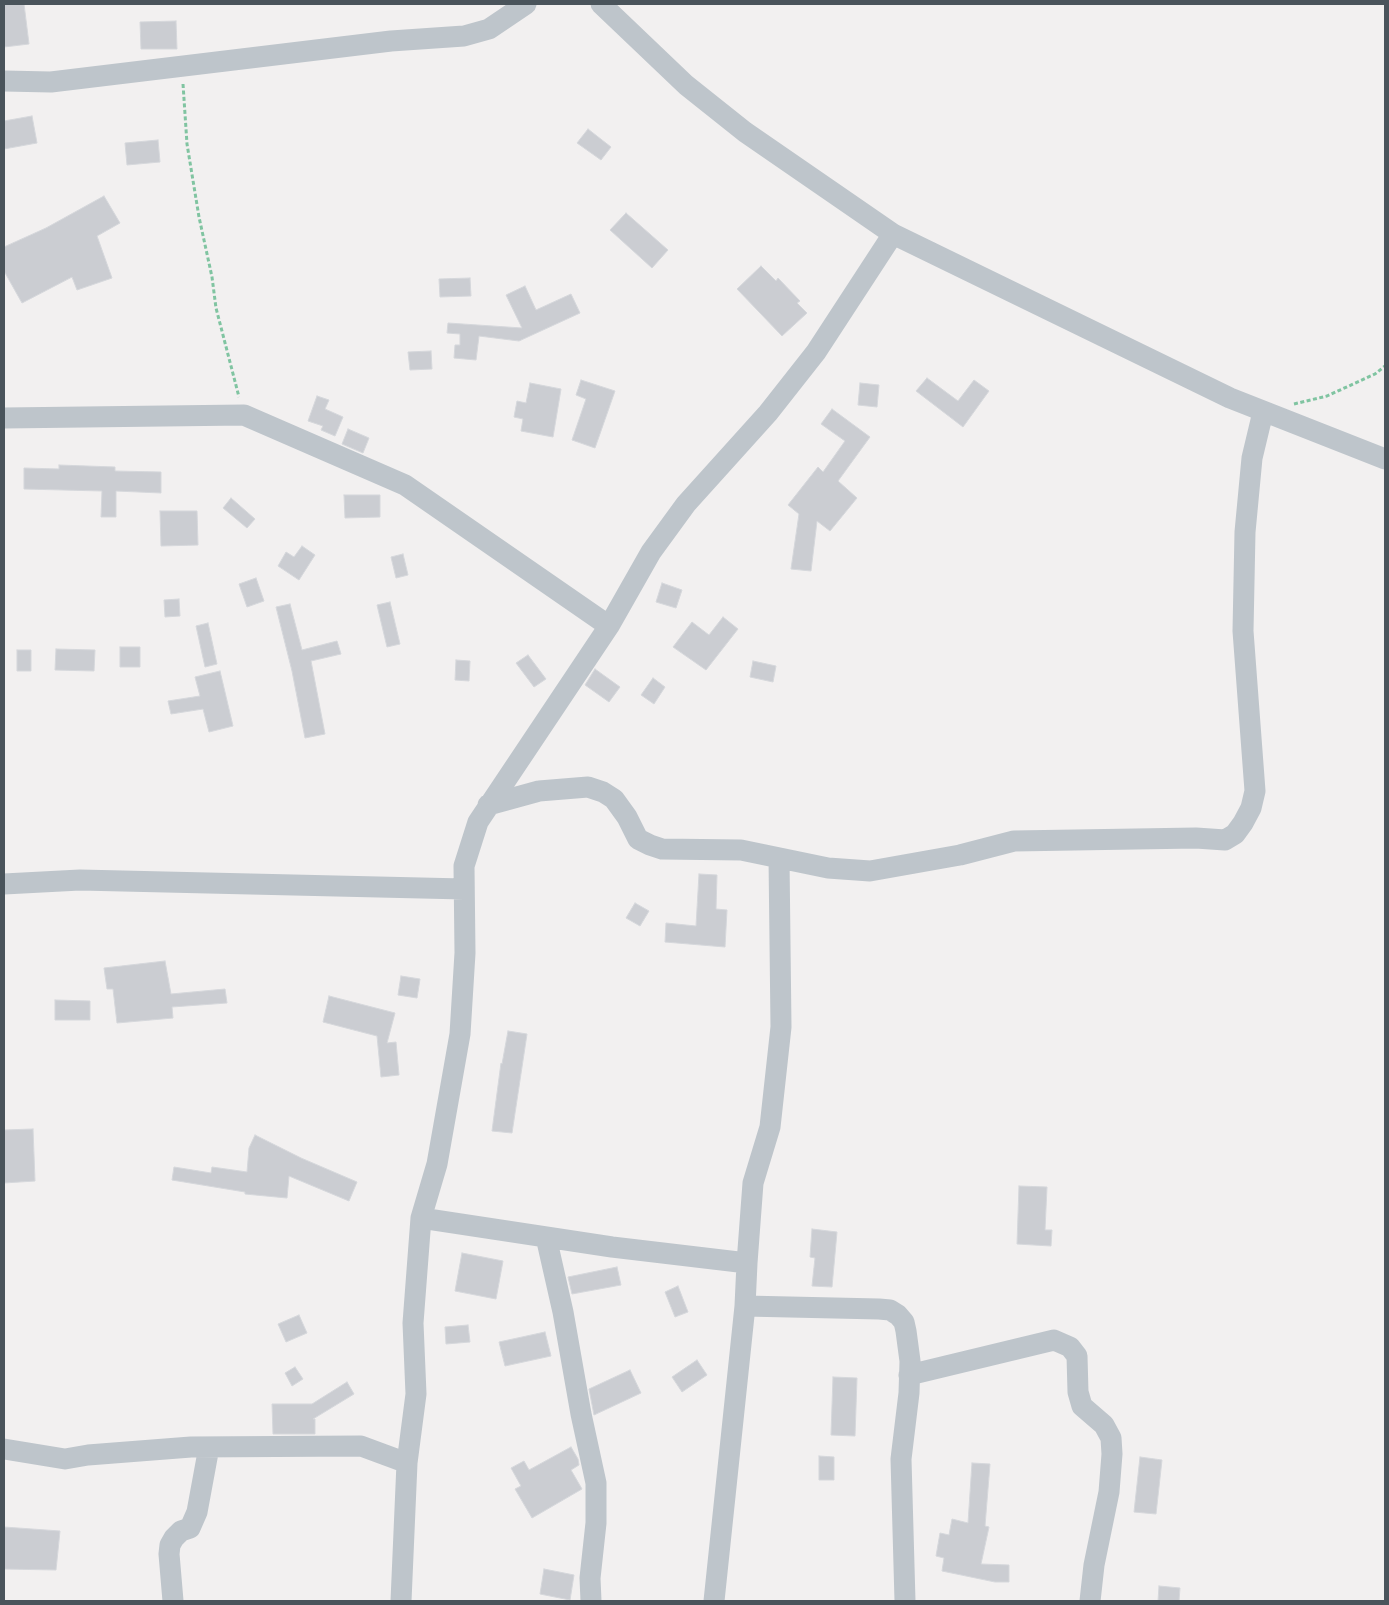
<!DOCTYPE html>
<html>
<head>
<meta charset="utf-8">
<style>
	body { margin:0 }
	#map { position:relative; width:1389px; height:1605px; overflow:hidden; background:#f2f0f0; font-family:"Nunito Sans",sans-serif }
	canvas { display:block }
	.frame { position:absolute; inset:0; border:5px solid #4a545b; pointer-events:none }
</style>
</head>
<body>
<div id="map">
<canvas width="1389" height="1605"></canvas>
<div class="frame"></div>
</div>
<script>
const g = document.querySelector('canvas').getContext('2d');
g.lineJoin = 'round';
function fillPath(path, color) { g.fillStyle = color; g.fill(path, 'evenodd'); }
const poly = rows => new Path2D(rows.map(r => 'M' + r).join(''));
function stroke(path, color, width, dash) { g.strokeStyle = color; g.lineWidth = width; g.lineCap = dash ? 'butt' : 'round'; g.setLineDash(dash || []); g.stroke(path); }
const building = poly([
	[4,4,24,4,29,44,4,47,4,4],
	[176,21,177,49,141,49,140,22,176,21],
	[32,116,37,143,4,149,4,121,32,116],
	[588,129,611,147,601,160,577,143,588,129],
	[158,140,160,162,127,165,125,143,158,140],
	[104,196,120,223,97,236,112,278,77,290,72,277,22,303,4,271,4,247,46,228,104,196],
	[626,213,668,250,652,268,610,230,626,213],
	[761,266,776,281,778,278,800,301,797,303,807,313,782,336,737,289,761,266],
	[470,278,471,296,440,297,439,279,470,278],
	[525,286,536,310,571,294,580,313,519,341,479,336,476,360,454,358,455,345,460,345,460,334,447,333,448,323,522,328,506,295,525,286],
	[431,351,432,369,410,370,408,352,431,351],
	[927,378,958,401,974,380,989,391,963,427,916,391,927,378],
	[581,380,615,391,595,448,572,440,586,399,576,395,581,380],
	[530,383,561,389,553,437,521,431,523,419,514,417,517,401,526,403,530,383],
	[860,383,879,385,877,407,858,405,860,383],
	[317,396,329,400,325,409,343,417,335,436,321,430,323,426,308,421,317,396],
	[832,409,870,437,838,481,857,498,830,531,817,521,811,571,791,569,799,514,788,505,818,467,823,472,845,441,821,424,832,409],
	[348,429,369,438,363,453,342,444,348,429],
	[59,465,115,467,115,471,161,472,161,493,116,491,116,517,101,517,102,491,24,489,24,468,59,469,59,465],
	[344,495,380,495,380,517,345,518,344,495],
	[231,498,255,519,247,528,223,508,231,498],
	[160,511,197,511,198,545,161,546,160,511],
	[302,546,315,555,299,580,278,566,286,552,294,557,302,546],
	[403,554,408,575,396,578,391,557,403,554],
	[256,578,264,601,247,607,239,584,256,578],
	[662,583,682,590,676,608,656,602,662,583],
	[179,599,180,616,165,617,164,600,179,599],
	[390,602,400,644,387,647,377,605,390,602],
	[290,604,302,650,337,641,341,654,311,661,325,734,305,738,292,671,276,607,290,604],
	[723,617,738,629,706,670,673,647,692,622,709,635,723,617],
	[208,623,217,664,205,667,196,626,208,623],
	[120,647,140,647,140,667,120,667,120,647],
	[56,649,95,650,94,671,55,670,56,649],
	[17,650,31,650,31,671,17,671,17,650],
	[528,655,546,679,534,687,516,663,528,655],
	[456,660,470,661,469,681,455,680,456,660],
	[753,661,776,666,773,682,750,677,753,661],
	[595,669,620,687,609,702,585,685,595,669],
	[220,671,233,726,209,732,203,709,171,714,168,701,200,696,195,677,220,671],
	[653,678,665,687,654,704,641,695,653,678],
	[699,874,717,875,716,909,727,910,725,947,665,942,666,923,696,926,699,874],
	[635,903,649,911,640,926,626,918,635,903],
	[165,961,171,994,225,989,227,1003,172,1007,173,1018,117,1023,113,989,107,989,104,968,165,961],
	[401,976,420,979,417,998,398,995,401,976],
	[329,996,395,1013,387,1043,396,1042,399,1075,381,1077,377,1036,323,1022,329,996],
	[55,1000,90,1001,90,1020,55,1020,55,1000],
	[508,1031,527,1034,512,1133,492,1131,501,1063,502,1064,508,1031],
	[33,1129,35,1181,4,1183,4,1130,33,1129],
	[255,1135,301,1158,357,1182,349,1201,289,1176,287,1198,245,1194,245,1192,172,1180,174,1167,211,1173,212,1167,247,1172,249,1148,255,1135],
	[1019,1186,1047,1187,1045,1230,1052,1230,1051,1246,1017,1244,1019,1186],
	[812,1229,837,1232,832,1287,812,1286,815,1258,810,1257,812,1229],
	[462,1253,503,1261,496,1299,455,1291,462,1253],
	[617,1267,621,1285,572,1294,568,1277,617,1267],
	[678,1286,688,1312,675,1317,665,1292,678,1286],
	[299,1315,307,1333,286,1342,278,1324,299,1315],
	[468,1325,470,1342,446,1344,445,1327,468,1325],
	[545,1332,551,1356,505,1366,499,1342,545,1332],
	[697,1360,707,1375,682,1392,672,1377,697,1360],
	[295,1367,303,1379,292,1386,285,1373,295,1367],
	[630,1370,641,1393,594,1415,589,1389,630,1370],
	[833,1377,857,1378,855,1436,831,1435,833,1377],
	[347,1382,354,1394,313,1419,315,1419,315,1434,273,1434,272,1404,312,1404,347,1382],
	[571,1447,578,1459,579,1465,571,1470,582,1489,532,1518,515,1489,521,1486,511,1468,524,1461,529,1470,571,1447],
	[819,1456,834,1457,834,1480,819,1480,819,1456],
	[1140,1457,1162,1460,1156,1514,1134,1512,1140,1457],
	[972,1463,990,1464,985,1526,989,1527,981,1564,1009,1565,1009,1582,995,1582,942,1571,944,1558,936,1556,940,1533,949,1535,952,1519,968,1523,972,1463],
	[4,1527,60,1531,56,1570,4,1569,4,1527],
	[544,1569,574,1575,570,1600,540,1594,544,1569],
	[1159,1586,1180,1588,1179,1601,1158,1601,1159,1586]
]);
const path = poly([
	[183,84,187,144,199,217,212,277,216,308,239,397],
	[1294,404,1327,396,1375,374,1385,366]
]);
const minor = poly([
	[601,4,686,85,745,132,893,234,1230,398,1385,459],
	[4,81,51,82,391,41,464,36,489,29,526,4],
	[4,418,244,415,405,485,609,626],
	[488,805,539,791,588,787,603,792,614,799,627,817,638,839,650,845,662,849,741,850,828,868,870,871,960,855,1014,841,1196,838,1225,840,1235,834,1243,823,1251,808,1255,791,1243,631,1245,532,1252,458,1263,412],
	[4,884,80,880,464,889],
	[421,1218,612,1247,747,1263,745,1306,879,1309,890,1310,898,1315,904,1322,906,1331,910,1361,909,1393,901,1459,905,1601],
	[546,1237,563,1312,581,1414,596,1483,596,1523,590,1578,591,1601],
	[747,1263,753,1183,770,1127,781,1027,779,858],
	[909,1375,1054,1340,1070,1347,1077,1356,1078,1392,1082,1406,1104,1425,1111,1438,1112,1454,1109,1492,1094,1565,1090,1601],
	[4,1449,65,1459,88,1455,191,1447,361,1446,407,1463],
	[173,1601,169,1554,170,1545,174,1538,181,1531,190,1528,197,1512,209,1447],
	[401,1601,407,1463,416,1394,413,1323,421,1218,437,1164,460,1034,465,953,464,866,478,822,609,626,651,552,686,504,768,413,816,352,893,234],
	[714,1601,745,1306]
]);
fillPath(building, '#cbcdd2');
stroke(building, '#d5d7db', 1);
stroke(path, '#80c4a1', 3, [4, 2.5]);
stroke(minor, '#bec5cb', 21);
</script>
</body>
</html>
